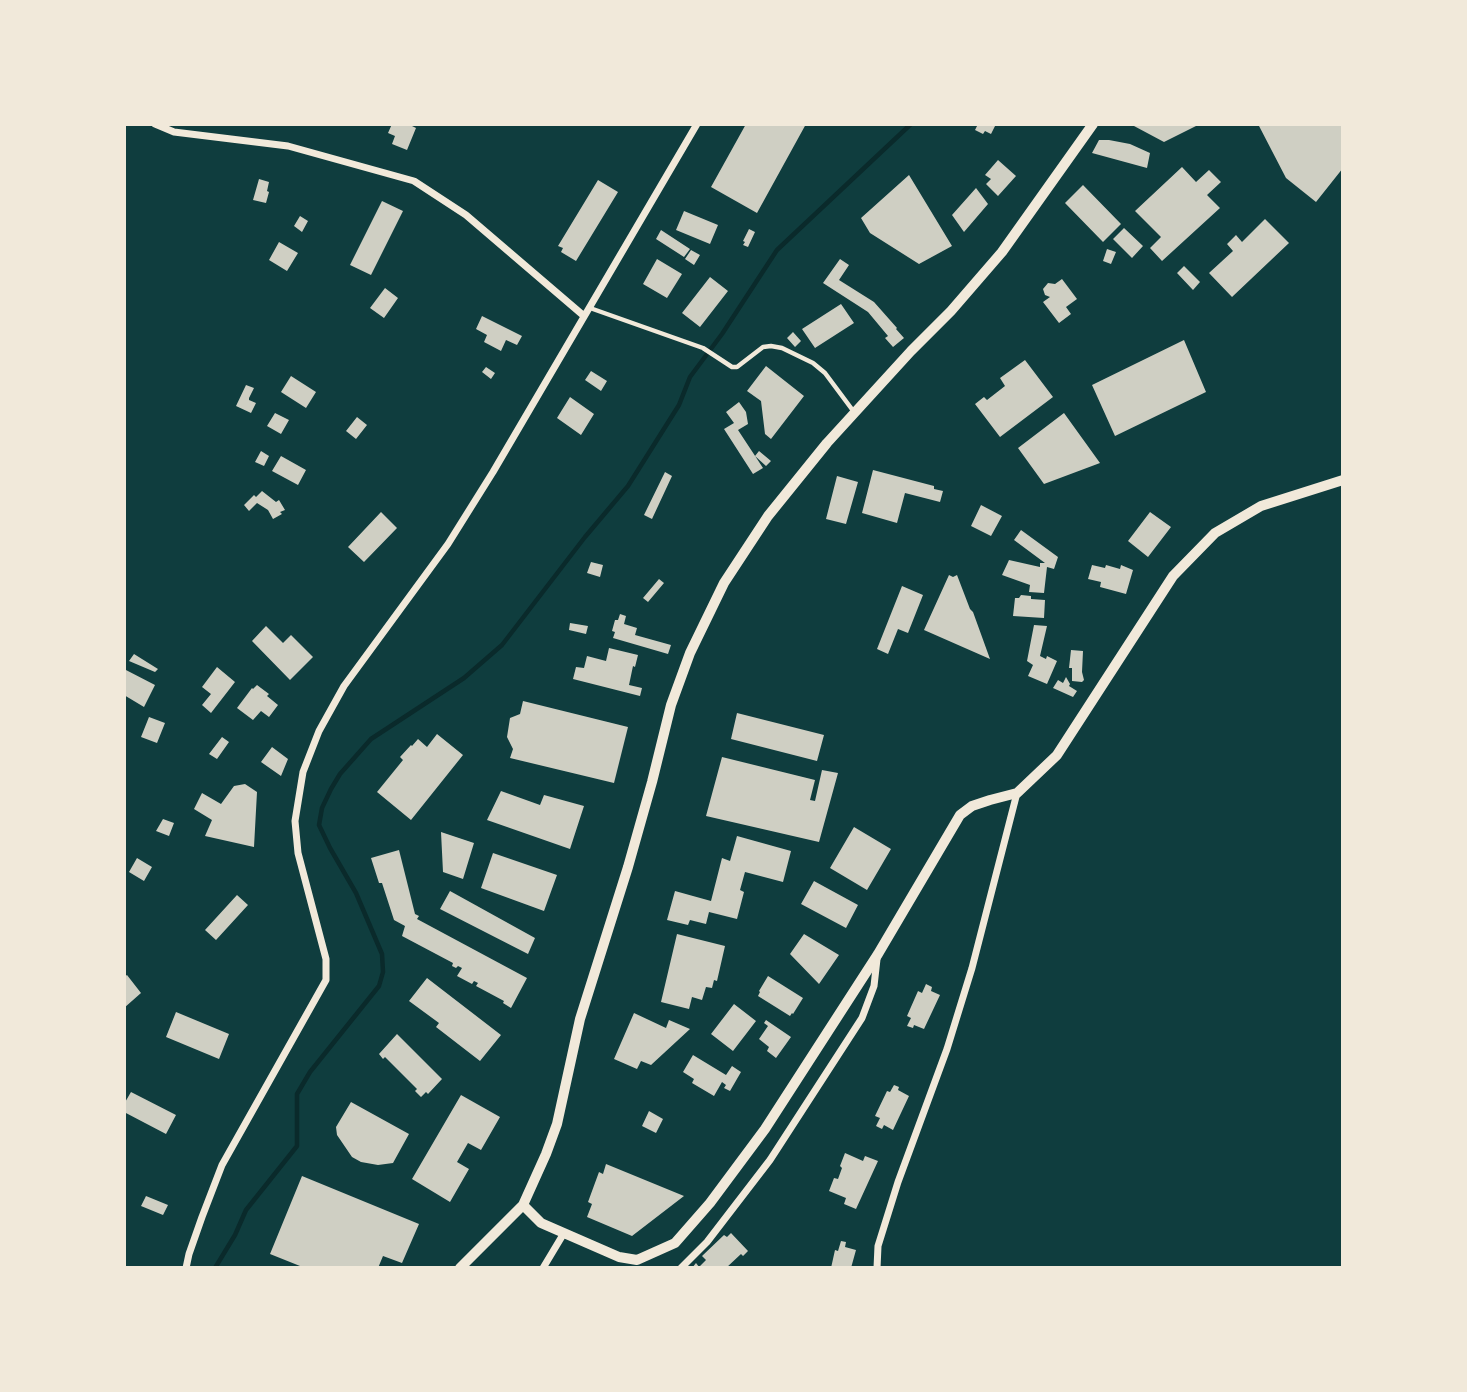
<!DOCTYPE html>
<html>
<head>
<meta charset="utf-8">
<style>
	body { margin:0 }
	#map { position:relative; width:1467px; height:1392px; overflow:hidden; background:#0f3d3e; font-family:"DejaVu Sans",sans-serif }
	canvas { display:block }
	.frame { position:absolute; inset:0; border:126px solid #f1e9da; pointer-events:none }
</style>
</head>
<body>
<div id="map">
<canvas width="1467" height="1392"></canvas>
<div class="frame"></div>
</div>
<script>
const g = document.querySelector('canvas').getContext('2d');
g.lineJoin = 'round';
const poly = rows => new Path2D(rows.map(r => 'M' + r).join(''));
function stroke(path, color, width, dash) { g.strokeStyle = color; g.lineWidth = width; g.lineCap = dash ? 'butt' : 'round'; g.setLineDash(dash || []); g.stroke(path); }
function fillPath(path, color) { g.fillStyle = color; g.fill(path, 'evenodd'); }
const stream = poly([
	[215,1268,235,1235,246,1210,297,1146,297,1094,310,1072,379,986,383,972,382,954,356,893,330,848,319,825,322,808,331,789,340,774,371,739,464,678,502,645,585,537,628,486,679,405,690,377,722,334,777,250,911,124]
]);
const building = poly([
	[392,124,408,124,416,128,407,150,392,144,395,136,388,133],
	[746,124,806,124,757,213,711,187],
	[978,124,996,124,991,134,985,131,983,134,975,130],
	[1135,124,1200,124,1164,142,1134,126],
	[1258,124,1343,124,1343,168,1316,202,1286,178],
	[1099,140,1109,140,1130,144,1150,153,1147,168,1092,153],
	[998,160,1016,176,998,196,986,184,991,179,985,175],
	[1182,167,1196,182,1209,170,1221,182,1207,195,1220,208,1162,261,1150,248,1161,237,1135,211],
	[909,175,952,246,919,264,870,233,861,218],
	[259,179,269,182,267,191,269,192,266,203,253,200],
	[598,180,618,192,576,261,561,252,563,248,558,246],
	[1083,185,1121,224,1103,242,1065,203],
	[976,188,988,204,964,232,952,215],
	[382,201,403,211,371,275,350,265],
	[684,211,718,225,710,244,676,230],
	[300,216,308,221,302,232,294,226],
	[1265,219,1289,243,1232,297,1209,273,1233,251,1227,244,1236,235,1242,242],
	[1124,228,1143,246,1132,258,1113,239],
	[749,229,755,232,748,247,743,245,745,242,743,241],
	[661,230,690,249,684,257,656,239],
	[279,242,298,253,287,271,269,260],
	[1107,249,1116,252,1111,264,1103,261],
	[691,250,700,255,694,265,685,259],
	[657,259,682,274,667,298,643,284],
	[840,259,849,265,839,280,874,302,897,328,896,329,904,338,893,347,885,338,888,336,868,312,823,283],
	[1184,266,1200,282,1193,290,1177,273],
	[710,277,728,291,700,327,682,313],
	[1062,279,1077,299,1066,307,1071,314,1059,323,1043,302,1050,297,1045,295,1043,289,1048,283,1055,284],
	[385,288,398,298,384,318,370,308],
	[841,304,854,323,815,348,802,329],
	[482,316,522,336,517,345,506,340,501,351,484,342,487,335,476,329],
	[793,332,801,341,795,347,787,338],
	[1184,340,1206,392,1115,436,1092,385],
	[1025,360,1053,397,1000,437,975,404,984,397,987,400,1005,386,1000,378],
	[766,366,804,396,771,439,765,434,761,401,747,391],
	[486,367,495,373,491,379,482,372],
	[591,371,607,381,601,391,585,380],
	[291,376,316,392,306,408,281,392],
	[246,385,254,388,249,398,249,400,256,403,251,413,236,406],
	[570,397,594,414,581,435,557,418],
	[739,402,746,412,748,424,738,430,763,468,753,474,724,429,734,423,726,412],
	[275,413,289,420,281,434,267,426],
	[1064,413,1100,463,1044,484,1018,448],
	[357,417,367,425,356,439,346,431],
	[261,451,269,456,264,466,255,462],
	[759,451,771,461,766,466,755,456],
	[281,456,306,470,298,485,272,471],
	[873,470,934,486,934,489,943,491,940,502,905,493,897,523,862,513],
	[665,472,672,476,652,519,644,515],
	[837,476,858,482,846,524,826,519],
	[262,491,276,502,279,500,285,510,280,512,282,514,273,519,268,510,257,503,249,511,244,505,254,495,256,497],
	[981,505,1002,516,991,536,971,526],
	[381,512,397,528,364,562,348,547],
	[1150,512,1171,527,1148,557,1128,541],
	[1021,530,1058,557,1054,569,1047,567,1044,593,1029,592,1030,585,1002,575,1009,560,1040,567,1040,563,1045,563,1014,540],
	[591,562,603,565,600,577,587,573],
	[1092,565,1105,568,1106,565,1120,569,1121,565,1133,570,1126,594,1100,587,1101,582,1088,579],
	[949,575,953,577,957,575,970,609,973,612,990,659,924,630],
	[659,579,664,583,648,602,643,598],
	[902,586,923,595,908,633,898,629,888,654,877,649],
	[1021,595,1031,596,1031,599,1045,600,1044,618,1013,616,1015,598,1019,598],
	[620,614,626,616,624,624,637,628,635,635,671,645,668,654,613,638,615,632,612,631,615,620,618,620],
	[570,623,588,626,586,634,569,630],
	[1034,625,1047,626,1040,656,1046,659,1047,656,1057,661,1047,684,1028,676,1033,665,1027,661],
	[266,626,283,643,291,635,313,657,290,680,252,641],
	[609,648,638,655,635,667,633,666,629,685,642,688,640,696,573,679,576,667,584,668,587,656,606,661],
	[1071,650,1083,651,1082,672,1084,680,1082,682,1072,681,1072,668,1069,668],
	[134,654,158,669,155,672,129,661],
	[217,667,235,682,211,713,202,705,211,694,202,687],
	[124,669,155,685,144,707,124,695],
	[1066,677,1070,684,1069,686,1077,691,1073,697,1053,688,1058,680,1063,683],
	[257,685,269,694,267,696,278,705,269,717,261,711,253,720,237,708,252,688,253,689],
	[523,701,628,727,614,783,510,758,513,749,507,737,510,718,520,714],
	[737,713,824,735,817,761,731,739],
	[149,717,165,723,157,743,141,737],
	[437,734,463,755,411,820,377,792,403,760,400,757,411,745,412,746,418,739,427,747],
	[222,737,229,742,217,759,209,754],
	[272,747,288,759,281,776,261,762],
	[722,757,815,780,810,800,815,801,822,770,838,773,819,842,706,816],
	[245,784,257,792,254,847,205,836,212,820,194,809,202,793,221,804,234,786],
	[501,791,540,805,544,795,584,806,570,849,487,820],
	[163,819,174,823,169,836,156,831],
	[854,827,891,849,867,890,830,868],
	[441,832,474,843,463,879,443,872],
	[737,836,791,851,783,882,745,872,740,890,744,892,737,919,709,912,706,924,690,920,688,925,667,920,675,891,711,901,722,858,730,861],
	[399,850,415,914,419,916,417,919,527,978,511,1008,503,1003,504,1001,476,986,478,983,474,981,472,984,457,976,462,968,458,966,456,968,452,966,453,963,402,936,405,926,394,920,382,883,379,883,371,858],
	[493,853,557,875,544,911,481,888],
	[137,858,152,867,144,881,129,872],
	[814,881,858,905,846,928,801,904],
	[450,891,535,938,528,954,440,909],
	[237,895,248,905,216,940,205,930],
	[677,934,725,946,717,981,714,980,712,988,706,987,702,1000,692,997,689,1009,661,1002],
	[804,934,839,955,819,984,790,954],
	[127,975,141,993,124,1008,124,977],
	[768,976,803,998,793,1014,792,1013,790,1016,758,996,760,992,759,991],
	[427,978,501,1035,480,1061,436,1027,439,1023,409,1001],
	[926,984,932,987,931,991,940,995,924,1029,914,1025,913,1028,907,1026,911,1018,907,1016,918,991,922,993],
	[734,1004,756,1021,733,1051,711,1034],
	[176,1012,229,1034,219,1059,166,1037],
	[634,1013,666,1028,669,1020,690,1029,651,1065,641,1061,637,1069,614,1059],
	[766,1020,791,1037,776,1058,767,1051,769,1047,759,1039,768,1026,764,1023],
	[397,1034,442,1079,428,1094,426,1092,421,1097,415,1091,417,1089,385,1057,383,1059,379,1054],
	[693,1055,726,1075,732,1066,741,1072,730,1091,724,1088,726,1085,722,1082,714,1096,692,1083,694,1079,683,1072],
	[894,1085,899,1087,898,1090,909,1096,893,1130,884,1125,882,1129,876,1126,880,1118,875,1116,887,1091,890,1092],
	[131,1092,176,1115,166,1134,124,1112,124,1104],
	[461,1095,500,1117,481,1150,468,1143,457,1162,469,1169,450,1202,412,1179],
	[351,1102,409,1134,393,1163,378,1165,361,1162,352,1157,337,1135,336,1127],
	[649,1111,663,1119,656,1133,642,1126],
	[845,1153,863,1161,865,1156,878,1161,856,1209,844,1204,846,1198,829,1191,834,1178,838,1179,842,1168,840,1166],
	[606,1164,684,1196,632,1236,587,1217,592,1204,588,1202,599,1172,603,1174],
	[302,1176,419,1224,402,1263,383,1256,378,1268,305,1268,270,1254],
	[146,1196,168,1205,163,1215,141,1206],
	[731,1233,748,1251,743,1256,741,1254,726,1268,692,1268,696,1263,699,1267,706,1260,702,1256,724,1235,727,1237],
	[841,1241,846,1242,845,1247,856,1250,851,1268,831,1268,835,1250,838,1251]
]);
const service = poly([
	[590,308,703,348,732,367,737,367,763,347,771,346,782,348,813,363,825,373,854,412]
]);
const minor = poly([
	[155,124,174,132,288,146,414,181,466,215,584,316],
	[186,1268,189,1254,202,1217,222,1165,326,980,326,959,298,853,295,821,303,772,319,731,344,686,448,544,493,472,697,124],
	[543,1268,564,1233],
	[681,1268,707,1242,770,1160,862,1018,874,986,877,959],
	[877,1268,878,1246,898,1182,947,1049,972,968,1017,793]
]);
const tertiary = poly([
	[523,1205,541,1223,619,1257,637,1260,675,1243,710,1203,765,1129,878,954,960,815,972,806,990,800,1017,793,1057,755,1173,576,1215,533,1261,506,1343,480],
	[460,1268,523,1205,546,1154,557,1124,580,1019,628,867,652,782,671,705,690,653,724,583,768,516,827,443,911,351,951,311,1002,252,1093,124]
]);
stroke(stream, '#0a2a2b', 4.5);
fillPath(building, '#cfcfc3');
stroke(service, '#f1e9da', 4.5);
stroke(minor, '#f1e9da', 7);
stroke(tertiary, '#f1e9da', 10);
</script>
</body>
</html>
